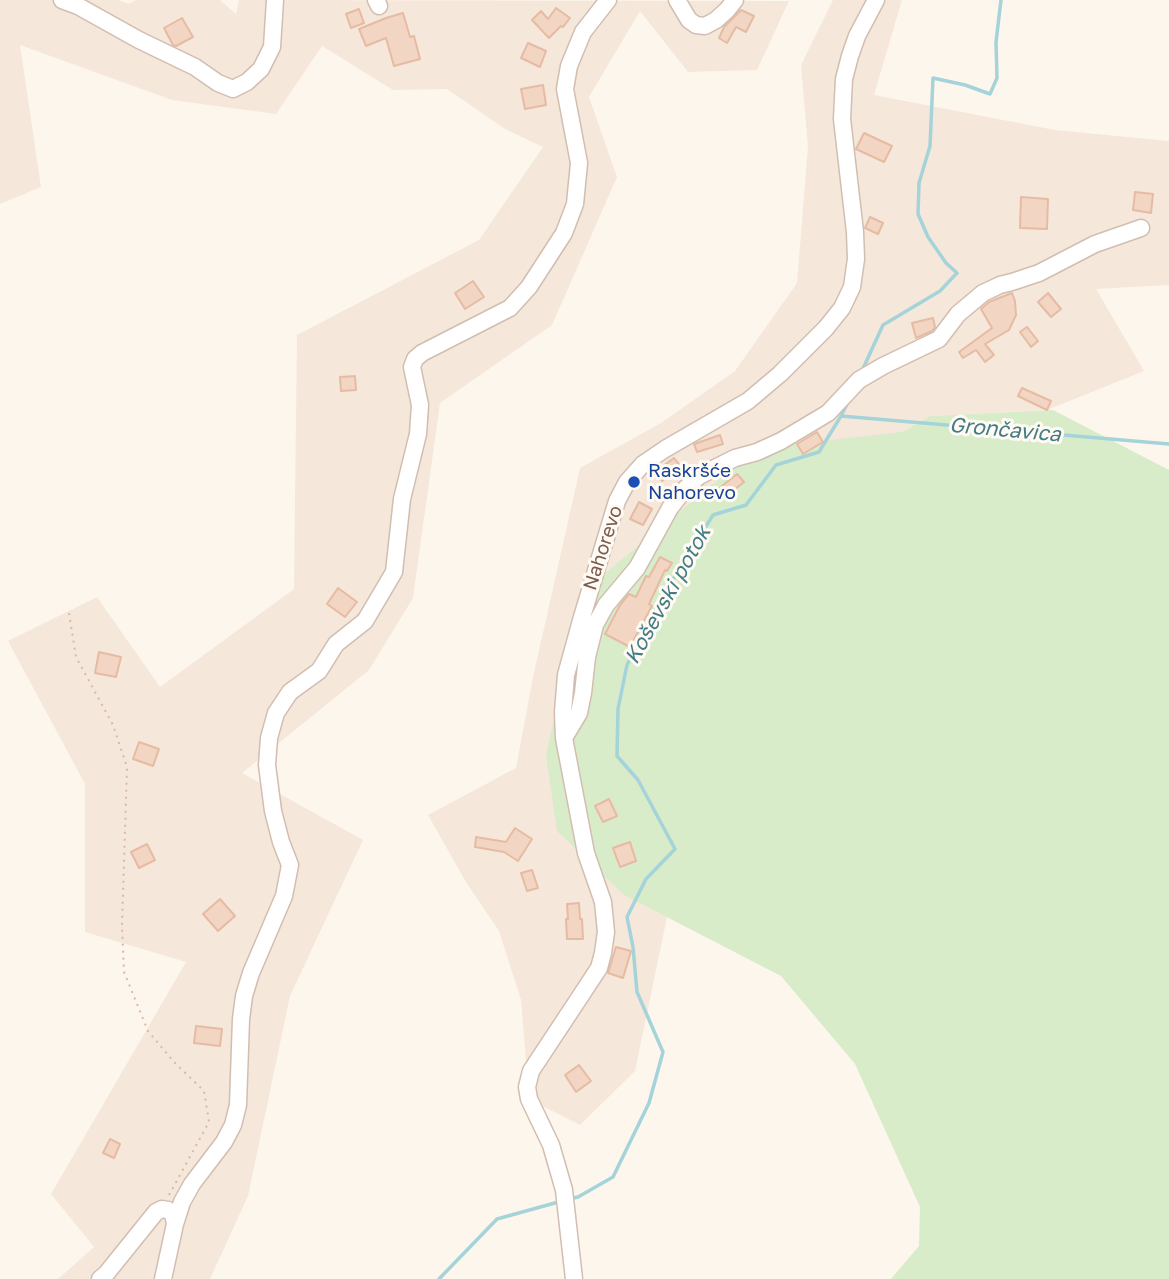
<!DOCTYPE html>
<html>
<head>
<meta charset="utf-8">
<style>
	body { margin:0 }
	canvas { display:block; background:#fdf6ec }
</style>
</head>
<body>
<canvas width="1169" height="1279"></canvas>
<script>
const g = document.querySelector('canvas').getContext('2d');
g.lineJoin = 'round';
function fillPath(path, color) { g.fillStyle = color; g.fill(path, 'evenodd'); }
const poly = rows => new Path2D(rows.map(r => 'M' + r).join(''));
function stroke(path, color, width, dash) { g.strokeStyle = color; g.lineWidth = width; g.lineCap = dash ? 'butt' : 'round'; g.setLineDash(dash || []); g.stroke(path); }
function label(font, color, halo, rows, align = 'center') {
  g.font = font + ' "Golos Text",sans-serif'; g.lineWidth = 6; g.setLineDash([]); g.textBaseline = 'middle'; g.strokeStyle = halo; g.fillStyle = color; for (const [text, x, y, turn = 0] of rows) {
    g.save(); g.translate(x, y); g.rotate((+turn || 0) * Math.PI / 180); g.textAlign = isNaN(turn) ? turn : align; if (halo) g.strokeText(text, 0, 0); g.fillText(text, 0, 0); g.restore();
  }
}
const residential = poly([
	[0,0,118,0,129,4,136,0,220,0,236,14,239,0,789,1,757,70,688,72,640,11,589,97,617,177,552,325,440,403,413,598,369,670,242,773,363,840,290,996,248,1196,210,1279,58,1279,94,1247,51,1194,186,962,85,932,85,784,8,641,97,597,160,687,294,589,297,335,479,240,543,147,505,129,447,89,393,90,322,46,276,114,172,100,20,45,41,187,0,204],
	[833,0,902,0,874,95,1055,130,1169,141,1169,285,1096,289,1144,371,1047,410,930,416,902,432,677,869,635,1071,580,1125,529,1099,521,1000,499,931,466,882,428,815,516,768,533,677,580,468,661,423,735,371,797,283,808,147,801,65]
]);
const green = poly([
	[1053,410,1169,470,1169,1279,891,1279,919,1246,920,1207,855,1064,781,976,624,895,557,831,546,756,580,594,736,465,776,446,902,432,930,416]
]);
const stream = poly([
	[861,373,883,325,940,291,957,273,946,263,928,237,918,214,919,183,930,146,933,78,965,85,990,94,997,78,996,42,1001,0],
	[841,416,1169,444],
	[569,1199,578,1197,613,1177,649,1103,663,1052,637,992,633,947,627,917,646,879,675,849,638,780,617,756,618,709,627,665,664,594,713,515,746,505,776,465,819,452,841,416,848,402],
	[439,1279,497,1219,562,1201]
]);
const building = poly([
	[556,8,570,18,563,27,561,26,549,38,532,20,541,11,548,19,556,8],
	[359,9,364,23,351,28,346,14,359,9],
	[741,10,754,16,746,32,736,27,727,43,719,38,724,27,741,10],
	[403,13,410,37,414,36,420,59,394,66,386,38,366,46,359,29,386,18,403,13],
	[182,18,193,37,176,46,173,45,164,28,182,18],
	[528,43,546,51,540,67,521,58,528,43],
	[543,85,546,105,525,109,521,89,543,85],
	[864,133,892,146,884,162,856,149,864,133],
	[1135,192,1153,194,1151,213,1133,210,1135,192],
	[1021,197,1048,199,1047,229,1020,228,1021,197],
	[870,217,883,223,878,234,865,228,870,217],
	[473,281,484,297,465,309,455,293,473,281],
	[1012,293,1015,301,1016,315,1009,330,985,344,994,355,985,362,976,350,963,358,959,352,992,328,981,309,989,302,1012,293],
	[1048,293,1061,309,1051,317,1038,302,1048,293],
	[933,318,935,327,932,331,916,338,912,323,933,318],
	[1027,327,1038,341,1031,347,1020,332,1027,327],
	[355,376,356,390,341,391,340,377,355,376],
	[1022,388,1051,401,1047,410,1018,396,1022,388],
	[817,432,823,442,803,454,797,444,817,432],
	[720,435,723,444,697,452,694,444,720,435],
	[674,458,681,467,662,481,656,471,674,458],
	[737,474,744,482,724,498,717,490,737,474],
	[639,502,652,509,643,525,630,519,639,502],
	[660,557,672,563,667,571,665,570,649,604,652,606,630,647,605,634,620,605,629,594,636,597,646,576,649,577,660,557],
	[338,588,357,602,345,617,327,604,338,588],
	[99,652,121,657,116,677,95,673,99,652],
	[139,742,159,749,153,766,133,759,139,742],
	[609,799,617,816,603,822,595,806,609,799],
	[515,828,532,839,518,861,504,852,475,847,476,837,506,842,515,828],
	[630,842,636,861,620,867,613,848,630,842],
	[147,844,155,860,139,868,131,852,147,844],
	[532,870,538,888,527,891,521,873,532,870],
	[220,899,235,916,218,931,203,914,220,899],
	[579,903,580,919,582,919,583,939,567,939,566,919,568,919,567,904,579,903],
	[616,947,631,951,623,978,608,973,616,947],
	[196,1026,222,1029,220,1046,194,1043,196,1026],
	[579,1065,591,1081,576,1092,565,1075,579,1065],
	[110,1139,120,1144,114,1158,103,1153,110,1139]
]);
const path = poly([
	[69,613,76,657,113,725,127,767,122,926,124,972,148,1031,174,1062,204,1091,209,1122,169,1195]
]);
const minor = poly([
	[62,0,78,6,139,40,195,67,218,83,233,89,247,82,261,69,272,47,275,0],
	[376,0,379,6],
	[677,0,689,20,696,25,705,26,716,20,727,10,735,0],
	[564,738,579,713,583,693,587,657,595,625,606,605,637,568,670,508,684,490,699,476,735,458,757,452,781,441,828,413,859,380,883,366,939,339,958,314,983,293,1000,285,1012,282,1039,273,1095,244,1141,228],
	[100,1279,106,1274,156,1212,162,1209,168,1210,173,1214,175,1224],
	[163,1279,175,1224,182,1202,192,1184,224,1142,233,1125,238,1105,241,1019,244,996,251,973,284,896,290,865,281,842,273,811,267,765,269,738,276,713,290,692,319,671,336,644,365,621,394,572,402,499,418,434,420,405,412,367,415,359,422,353,510,308,529,287,564,233,575,204,579,163,565,89,569,66,583,32,608,0],
	[574,1279,564,1190,551,1145,529,1099,527,1087,531,1071,599,968,603,953,606,932,603,902,586,853,564,738,563,712,566,675,582,617,617,501,627,482,643,464,665,449,748,401,780,374,826,328,842,308,852,287,856,259,855,232,842,119,844,79,850,56,857,36,876,0]
]);
const markers = [
	[634,482,7,"#1a4fb4"]
];
const transitNames = [
	["Raskršće",648,471],
	["Nahorevo",648,493]
];
const streetNames = [
	["Nahorevo",603,548,-72]
];
const waterNames = [
	["Grončavica",1005,430,5],
	["Koševski potok",668,595,-61]
];
fillPath(residential, '#f5e8da');
fillPath(green, '#d8ecc9');
stroke(stream, '#a5d3da', 3.5);
fillPath(building, '#f3d5c3');
stroke(building, '#e6bba3', 2);
stroke(minor, '#d1beb0', 19);
stroke(path, '#d9b8a5', 2, [2, 5]);
stroke(minor, '#fff', 16);
for (const [x, y, r, color] of markers) { const dot = new Path2D(); dot.arc(x, y, r, 0, 2 * Math.PI); g.fillStyle = color; g.fill(dot); stroke(dot, '#fffaf3', 2.5); }
label('19px', '#164399', '#fffaf3', transitNames, 'left');
label('19px', '#7a5c4d', '#fffaf3', streetNames);
label('italic 21px', '#437c86', '#fffaf3', waterNames);
</script>
</body>
</html>
